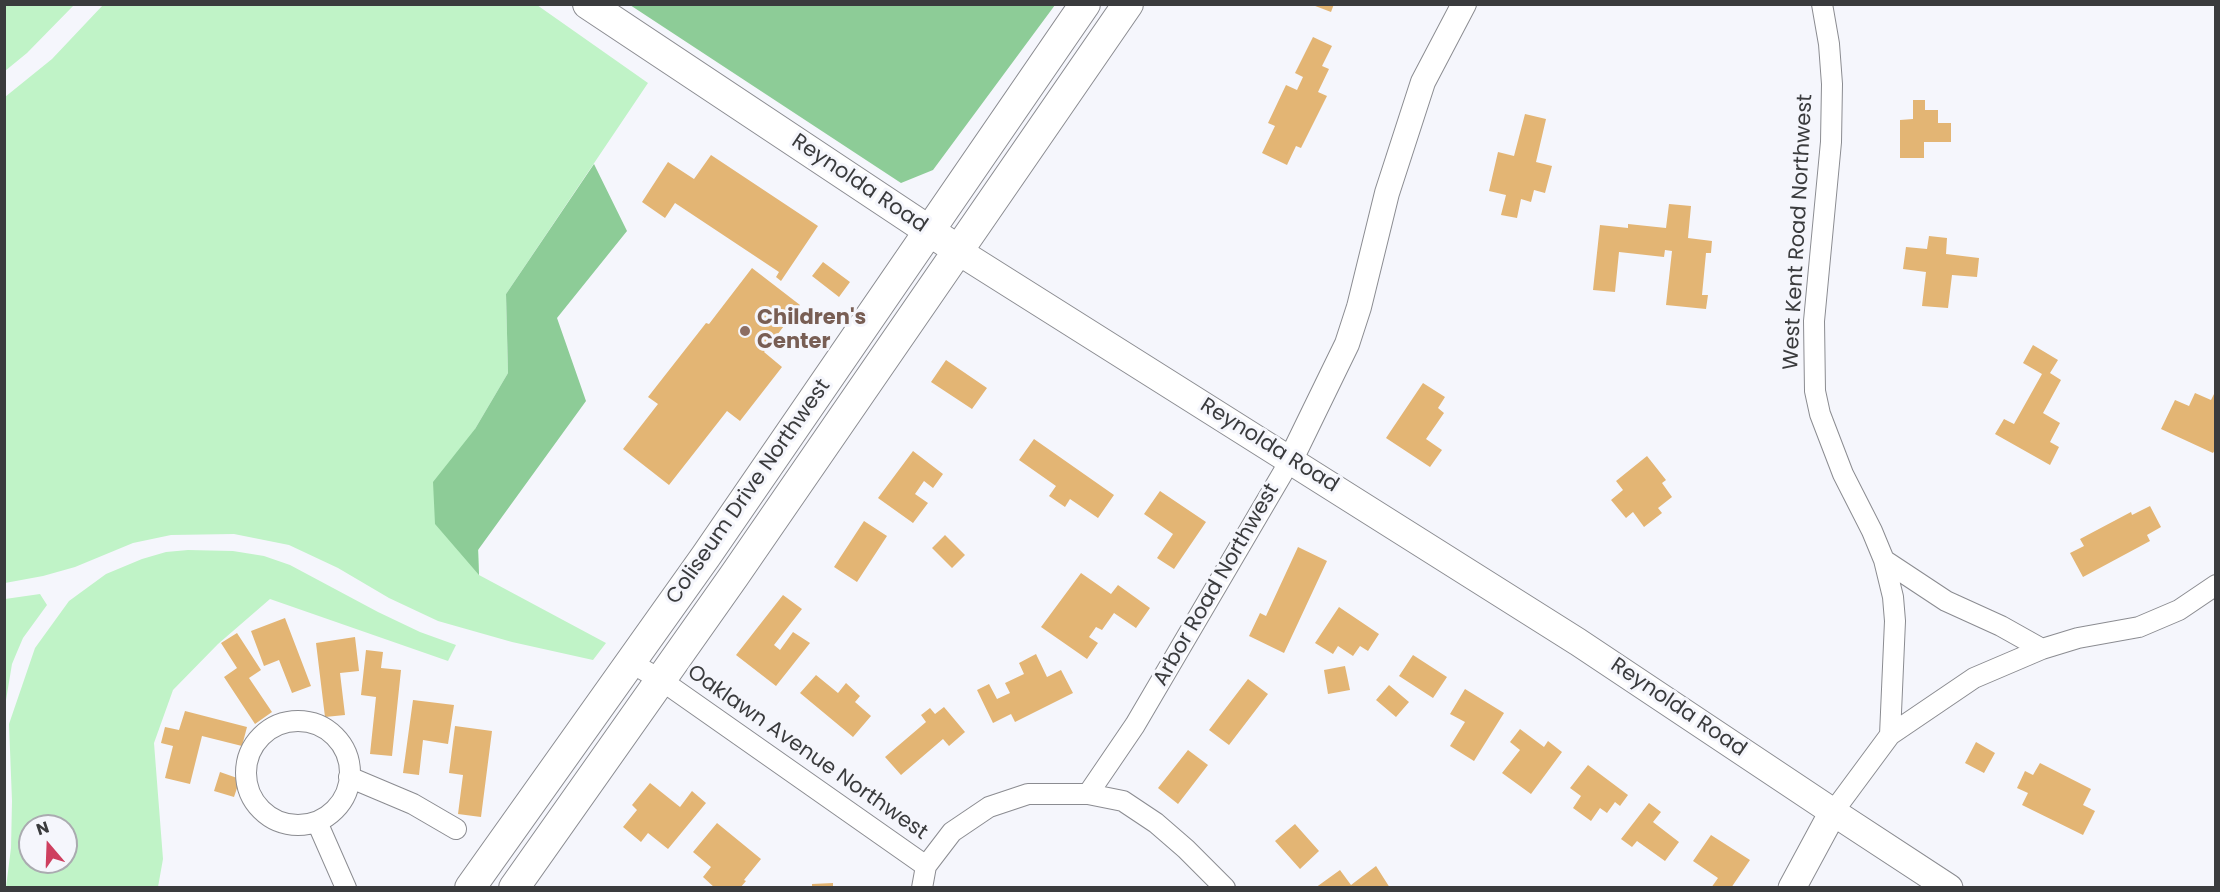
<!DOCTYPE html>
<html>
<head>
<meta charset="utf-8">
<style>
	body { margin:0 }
	#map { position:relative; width:2220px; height:892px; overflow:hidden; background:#f5f6fc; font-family:Poppins,sans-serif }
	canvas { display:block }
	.frame { position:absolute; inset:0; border:6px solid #3a3b3d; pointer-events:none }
	.north { position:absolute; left:18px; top:814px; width:60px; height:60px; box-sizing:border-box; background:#f5f6fc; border:2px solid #aaabb0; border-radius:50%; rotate:341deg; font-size:16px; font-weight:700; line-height:24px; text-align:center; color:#3a3b3d }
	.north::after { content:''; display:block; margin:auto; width:21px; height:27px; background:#ce3f5f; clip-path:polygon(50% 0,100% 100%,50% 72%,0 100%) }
</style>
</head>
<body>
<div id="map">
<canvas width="2220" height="892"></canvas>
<div class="frame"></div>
<div class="north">N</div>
</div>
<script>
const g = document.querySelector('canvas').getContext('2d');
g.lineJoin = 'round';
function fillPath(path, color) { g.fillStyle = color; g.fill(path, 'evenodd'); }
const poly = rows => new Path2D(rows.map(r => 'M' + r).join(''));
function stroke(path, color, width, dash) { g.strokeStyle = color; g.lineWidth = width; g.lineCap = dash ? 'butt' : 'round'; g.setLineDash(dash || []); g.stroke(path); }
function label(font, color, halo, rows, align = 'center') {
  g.font = font + ' Poppins,sans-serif'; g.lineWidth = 6; g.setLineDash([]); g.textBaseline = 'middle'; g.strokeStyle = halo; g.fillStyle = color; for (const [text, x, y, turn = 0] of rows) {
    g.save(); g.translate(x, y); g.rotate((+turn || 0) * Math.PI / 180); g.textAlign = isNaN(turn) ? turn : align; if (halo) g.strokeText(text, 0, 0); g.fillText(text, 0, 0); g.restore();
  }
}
const green = poly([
	[5,4,74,4,74,5,27,53,5,71],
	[103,5,537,5,648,83,506,294,508,373,475,429,479,575,606,643,593,660,512,642,438,621,389,598,338,568,289,545,234,534,171,535,133,543,75,567,43,576,5,583,5,97,52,59],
	[188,550,233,551,264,556,290,565,378,612,420,632,456,645,448,661,270,599,218,644,173,690,154,743,163,859,158,887,6,887,11,848,12,801,9,724,35,648,69,601,106,574,142,559,166,552],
	[30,826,66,826,66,862,30,862],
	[40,594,47,605,23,638,17,652,12,664,6,700,5,700,5,599]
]);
const forest = poly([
	[630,5,1055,5,933,170,901,183],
	[594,164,627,231,557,318,586,401,478,550,479,575,435,524,433,482,475,429,508,373,506,294]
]);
const building = poly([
	[1310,4,1334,4,1331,12],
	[1313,37,1332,46,1322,66,1329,69,1318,92,1327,96,1301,148,1296,146,1287,165,1262,153,1275,126,1268,123,1286,85,1297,90,1303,77,1295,73],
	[1913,100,1925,100,1925,110,1938,110,1938,123,1951,123,1951,142,1924,142,1924,158,1900,158,1900,120,1913,119],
	[1525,114,1546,119,1536,162,1552,166,1545,193,1534,190,1531,202,1521,199,1517,218,1501,215,1506,195,1489,191,1498,152,1514,156],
	[711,155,818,226,781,281,776,277,779,272,675,203,665,218,642,202,668,162,694,179],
	[1669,204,1691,206,1688,238,1712,241,1711,253,1706,253,1702,295,1708,295,1706,309,1666,305,1672,251,1665,250,1664,257,1619,252,1615,292,1593,290,1600,225,1628,228,1628,224,1666,228],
	[1929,236,1947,238,1946,254,1979,258,1977,277,1952,275,1948,308,1922,306,1926,272,1903,269,1906,247,1927,249],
	[823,262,850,282,839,297,812,276],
	[752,268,800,305,764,352,782,367,740,421,727,411,669,485,623,449,658,404,648,397,706,323,709,324],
	[2033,345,2058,360,2050,373,2061,380,2043,413,2060,423,2050,442,2059,447,2050,465,1995,434,2004,419,2014,424,2042,374,2023,363],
	[946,360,987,388,972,409,931,382],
	[1423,383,1445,397,1438,408,1444,413,1426,439,1442,450,1430,467,1386,438],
	[2216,390,2216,448,2213,453,2161,429,2175,400,2189,406,2195,393,2211,400],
	[1034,439,1114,495,1098,518,1070,499,1065,507,1049,496,1056,486,1019,460],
	[913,451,943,474,933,488,924,481,915,494,928,503,913,523,878,498],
	[1647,456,1666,480,1662,483,1672,497,1658,508,1662,513,1644,527,1633,512,1626,518,1611,500,1623,490,1616,481],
	[1160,491,1206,522,1174,569,1157,558,1173,534,1144,514],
	[2150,506,2161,527,2147,535,2150,541,2083,577,2070,553,2084,546,2080,539,2131,512,2132,515],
	[864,521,887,536,857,582,834,567],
	[945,535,965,555,952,568,932,548],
	[1298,547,1327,561,1284,653,1249,636,1260,613,1266,616],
	[1081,573,1111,594,1118,585,1150,608,1136,628,1114,613,1102,630,1096,627,1089,637,1098,643,1087,659,1041,627],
	[783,595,802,609,774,645,780,650,793,632,810,643,776,686,736,655],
	[1339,607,1379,634,1368,651,1360,646,1353,656,1338,646,1333,654,1315,643],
	[285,618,311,686,292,693,279,660,264,666,251,631],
	[237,633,261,670,249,678,272,712,255,724,224,677,237,668,221,643],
	[355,637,359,671,340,673,345,715,325,717,316,643],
	[366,650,383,652,381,668,401,670,392,756,370,754,376,697,361,695],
	[1036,654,1047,677,1061,670,1073,693,1015,722,1011,714,993,723,977,690,989,684,997,699,1010,693,1005,683,1024,674,1019,663],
	[1413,655,1447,677,1433,698,1399,676],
	[1345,666,1350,690,1328,694,1324,670],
	[816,675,838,693,846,683,860,696,855,702,871,716,853,737,800,693],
	[1248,679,1268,694,1229,745,1209,730],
	[1389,685,1409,702,1396,717,1376,700],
	[1465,689,1504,713,1474,761,1450,746,1465,722,1450,714],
	[413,700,454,705,448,744,423,740,419,775,403,773],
	[944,707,965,732,949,746,943,739,901,775,885,757,926,722,921,715,930,708,935,714],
	[185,711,247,727,242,746,202,736,190,784,165,778,173,746,161,743,165,727,179,730],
	[455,726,492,731,481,817,458,814,463,775,449,773],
	[1520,729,1544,747,1548,741,1562,752,1531,794,1502,773,1520,750,1510,742],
	[1976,742,1995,753,1984,773,1965,763],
	[1188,750,1208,765,1178,804,1158,788],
	[2040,763,2091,789,2083,805,2095,811,2083,835,2022,805,2028,793,2017,788,2025,771,2033,775],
	[1588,765,1628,795,1620,806,1615,802,1607,813,1600,808,1591,821,1573,808,1581,796,1570,788],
	[220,772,240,779,234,797,214,791],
	[650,783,680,807,692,791,706,803,668,849,648,833,641,842,623,827,637,810,632,805],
	[1649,803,1661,812,1653,822,1679,842,1665,861,1637,841,1632,847,1621,839],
	[717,823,761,859,744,880,746,881,740,888,715,888,703,877,711,867,693,852],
	[1295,824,1319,851,1300,869,1275,841],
	[1711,835,1750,860,1731,888,1711,888,1718,878,1693,861],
	[1376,866,1390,888,1315,888,1340,870,1351,885],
	[833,883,833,888,812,888,812,884]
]);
const minor = poly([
	[1822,4,1829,44,1832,84,1831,142,1814,321,1815,391,1820,414,1843,474,1872,531,1884,560,1893,597,1895,621,1890,735],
	[1884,560,1946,601,2001,626,2042,649,2078,638,2139,627,2179,610,2216,585],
	[630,662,661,680,926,866],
	'246 773a52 52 0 1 1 104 0a52 52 0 1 1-104 0Z',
	[349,777,413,804,456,829],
	[1088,794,1135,725,1291,459],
	[1833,812,1890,735,1974,678,2042,649],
	[317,822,346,888],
	[922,888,926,866,952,832,989,807,1028,794,1088,794,1123,801,1156,823,1186,849,1225,888]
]);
const tertiary = poly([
	[1291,459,1347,344,1359,307,1387,193,1423,82,1464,4]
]);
const secondary = poly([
	[958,251,1578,642,1833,812,1949,888],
	[1792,888,1833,812]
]);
const primary = poly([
	[588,4,946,242],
	[470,888,706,556,1085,4],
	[514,888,734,576,1128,4]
]);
const markers = [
	[745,331,6,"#8d6e63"]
];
const streetNames = [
	["Reynolda Road",859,184,34],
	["West Kent Road Northwest",1799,232,-87],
	["Reynolda Road",1269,446,32],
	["Coliseum Drive Northwest",749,492,-55],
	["Arbor Road Northwest",1217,585,-60],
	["Reynolda Road",1678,708,34],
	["Oaklawn Avenue Northwest",807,753,35]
];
const educationNames = [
	["Children's",757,319],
	["Center",757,343]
];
fillPath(green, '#c0f3c7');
fillPath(forest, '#8dcc97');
fillPath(building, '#e3b574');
stroke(minor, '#8b8c91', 22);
stroke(tertiary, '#8b8c91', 26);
stroke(secondary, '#8b8c91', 29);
stroke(primary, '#8b8c91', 32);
stroke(minor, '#fff', 20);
stroke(tertiary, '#fff', 24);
stroke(secondary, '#fff', 27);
stroke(primary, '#fff', 30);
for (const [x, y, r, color] of markers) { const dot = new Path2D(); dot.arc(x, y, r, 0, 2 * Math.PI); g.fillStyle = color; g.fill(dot); stroke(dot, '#f5f6fc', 2); }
label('21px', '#3a3b3d', '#f5f6fc', streetNames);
label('bold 21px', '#785e54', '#f5f6fc', educationNames, 'left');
</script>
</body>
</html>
